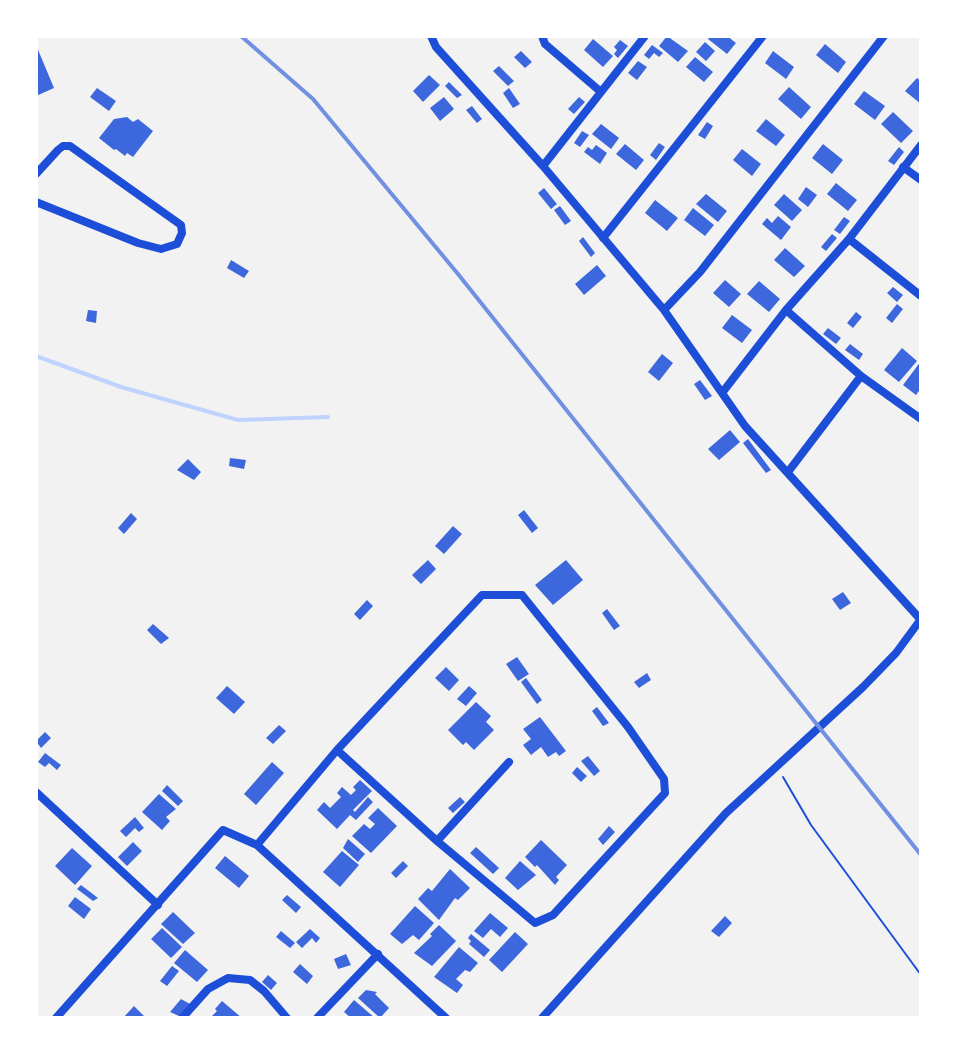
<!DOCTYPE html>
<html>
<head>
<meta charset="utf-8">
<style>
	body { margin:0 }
	#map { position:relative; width:957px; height:1054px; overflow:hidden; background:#f2f2f2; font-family:Cabin,sans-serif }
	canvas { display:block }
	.frame { position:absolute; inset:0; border:38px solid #fff; pointer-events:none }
</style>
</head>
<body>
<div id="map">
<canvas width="957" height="1054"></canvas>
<div class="frame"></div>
</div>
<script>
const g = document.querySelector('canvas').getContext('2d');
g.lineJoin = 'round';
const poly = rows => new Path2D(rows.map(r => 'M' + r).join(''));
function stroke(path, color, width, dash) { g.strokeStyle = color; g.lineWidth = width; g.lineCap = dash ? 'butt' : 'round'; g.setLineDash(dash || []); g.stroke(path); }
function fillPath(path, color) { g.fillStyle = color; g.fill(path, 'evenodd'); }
const stream = poly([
	[36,356,121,387,238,420,328,417]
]);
const building = poly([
	[667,36,688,51,678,62,659,46],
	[710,36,727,36,736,43,727,54,708,39],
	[593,39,613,56,603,67,584,50],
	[620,40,628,46,618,58,614,54,617,50,614,47],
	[705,42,715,51,706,61,696,52],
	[825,44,846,62,838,73,816,55],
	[36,45,54,88,36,96],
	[652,45,663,53,659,57,654,53,649,59,644,55],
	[521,51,532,62,525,68,514,57],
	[773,51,794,67,786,79,765,63],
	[695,57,713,72,704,82,686,67],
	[638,61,647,67,637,80,628,73],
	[499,66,514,81,508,86,493,71],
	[429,75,440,85,423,102,413,91],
	[917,78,921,81,921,104,905,91],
	[449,82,462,95,457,98,445,86],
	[789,87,811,107,801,119,778,99],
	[97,88,116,101,109,111,90,97],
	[509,88,520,104,513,108,503,93],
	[864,91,885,106,875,120,854,104],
	[444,97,454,109,440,121,430,108],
	[579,97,585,102,574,114,568,109],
	[472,106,482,119,477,123,466,110],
	[893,112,913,131,901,143,881,124],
	[127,117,133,122,138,119,153,131,133,157,127,153,125,156,116,149,114,150,99,138,114,119],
	[766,119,785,135,776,146,756,131],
	[707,122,713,126,705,139,698,135],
	[601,124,619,138,611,149,592,134],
	[582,131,589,135,580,147,574,143],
	[659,143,665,147,656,160,650,155],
	[625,144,644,160,636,170,616,154],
	[823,144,843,160,832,174,812,158],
	[596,145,607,153,600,164,584,152,588,147,592,150],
	[899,147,904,152,894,165,888,161],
	[742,149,761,164,752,176,733,160],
	[836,183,857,200,848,211,827,194],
	[806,187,817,195,808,207,798,199],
	[544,188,557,204,551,209,538,193],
	[706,194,727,211,718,222,696,204],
	[784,194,802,210,792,221,774,205],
	[655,200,678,218,667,231,645,213],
	[560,206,571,221,565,225,554,210],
	[693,208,714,225,705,236,684,220],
	[778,216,791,227,781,240,762,224,767,218,772,223],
	[844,217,850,221,840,234,834,230],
	[832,234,837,238,826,251,821,247],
	[583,237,595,253,591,257,579,241],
	[785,248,805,266,794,277,774,260],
	[231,260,249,271,244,278,227,268],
	[597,265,606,276,584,295,575,284],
	[725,280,741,294,729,307,713,293],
	[759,281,780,299,769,312,747,294],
	[893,287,903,295,897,302,887,293],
	[897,304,903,309,892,323,886,318],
	[88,310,97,311,96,323,86,321],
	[856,312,862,317,853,328,847,323],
	[732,315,752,330,742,343,722,328],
	[828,328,841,338,836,344,823,334],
	[850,344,863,354,859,360,845,350],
	[902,348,917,361,899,382,884,370],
	[662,354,673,363,659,381,648,372],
	[921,361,921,388,916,395,903,385],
	[700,380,712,396,705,400,694,384],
	[730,430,740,442,719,460,708,449],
	[748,439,771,470,766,473,743,443],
	[230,458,246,460,244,469,229,466],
	[188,459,201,472,194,480,177,470],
	[524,510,538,528,532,533,518,515],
	[131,513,137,519,124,534,118,528],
	[453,526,462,534,444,554,435,546],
	[428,560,436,569,421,584,412,575],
	[566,560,583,580,553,605,535,585],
	[843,592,851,603,840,610,832,599],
	[367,600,373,606,360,620,354,614],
	[607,609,620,626,614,630,602,613],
	[153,624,169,638,161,644,147,630],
	[517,657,529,674,518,681,506,664],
	[446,667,459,680,449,691,435,678],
	[647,673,651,680,639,688,634,682],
	[526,678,542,700,537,704,521,682],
	[227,686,245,702,234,714,216,698],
	[469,686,477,693,466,706,457,699],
	[476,702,491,716,486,722,494,730,474,750,466,742,463,745,448,730],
	[597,707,609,723,603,726,592,711],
	[540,717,566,751,559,756,556,752,548,757,541,747,531,755,523,745,531,739,523,729],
	[279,725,286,731,273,744,266,738],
	[45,732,51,738,41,748,36,741],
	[45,753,61,765,57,770,49,763,45,767,38,762],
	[588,756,600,771,594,776,581,761],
	[272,762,284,773,256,805,244,794],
	[577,767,587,776,581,782,572,773],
	[360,780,372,791,353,810,355,812,368,797,373,802,356,820,350,815,337,829,317,810,324,802,330,808,341,797,337,793,342,787,351,795,356,790,353,787],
	[167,785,183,801,178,806,162,791],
	[159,794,176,809,166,817,170,821,162,830,142,812],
	[460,797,465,802,453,813,448,808],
	[378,808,397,826,371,853,352,836,364,824,370,829,375,824,368,818],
	[135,817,144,828,139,832,135,828,126,837,120,831],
	[609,826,615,832,603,845,598,839],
	[348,839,365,854,358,862,343,848],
	[541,840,567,865,556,877,559,880,555,885,537,865,535,867,525,857],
	[133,842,142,851,127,866,118,857],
	[476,847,499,868,493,874,470,853],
	[72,848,92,866,75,885,55,866],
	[342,851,359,865,340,887,323,872],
	[225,856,249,876,239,888,215,868],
	[403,861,408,866,396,878,391,873],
	[520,861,536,875,518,890,505,878],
	[450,869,470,888,458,900,455,898,439,920,418,899,428,888,432,891],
	[81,885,98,898,93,901,77,889],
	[287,895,301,907,296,913,282,900],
	[75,897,91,909,84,919,68,906],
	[415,906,434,923,419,940,413,935,402,944,390,934],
	[173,912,195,933,183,944,161,924],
	[490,913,508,928,500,937,491,929,483,938,474,931],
	[725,916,732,923,719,937,711,931],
	[439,925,456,941,432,966,414,953,432,936,430,934],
	[162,928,182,947,171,958,151,939],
	[310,929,320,938,316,943,312,938,302,948,296,942],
	[281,931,295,943,290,948,276,937],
	[515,932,528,944,502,972,489,960],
	[471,934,490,950,484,957,469,944,471,941,468,938],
	[459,947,478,963,470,972,465,970,456,979,463,985,457,993,434,977],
	[185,950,208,970,197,982,174,963],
	[346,954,351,965,338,969,334,959],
	[300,964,313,976,307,984,293,972],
	[172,966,179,971,167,986,160,981],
	[268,975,277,983,271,990,262,982],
	[366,990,377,992,375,994,389,1008,380,1018,358,998],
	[181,999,190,1004,179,1016,170,1012],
	[354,1000,375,1018,351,1018,344,1012],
	[222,1001,242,1018,214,1018,212,1016,217,1011,215,1009],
	[134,1006,146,1018,123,1018]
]);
const path = poly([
	[783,777,811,825,921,975]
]);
const minor = poly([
	[431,36,436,47,543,166,664,310,700,272,884,36],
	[542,36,545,44,601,92],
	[543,166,645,36],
	[903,167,921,180],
	[36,174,58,150,63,146,70,146,181,225,182,233,177,244,161,249,138,243,36,202],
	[603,238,763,36],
	[849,239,921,296],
	[664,310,745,426,921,620],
	[786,310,861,376,921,419],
	[722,393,786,310,849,239,921,145],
	[788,472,861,376],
	[36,792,158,905],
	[437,841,509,762],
	[257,845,337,750,482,595,522,595,628,727,664,779,665,793,553,915,535,923,437,841,337,750],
	[56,1018,223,830,257,845,446,1018],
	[182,1018,208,989,228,978,250,980,264,991,287,1018],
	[317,1018,378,954],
	[542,1018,726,813,863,687,896,653,921,619]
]);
const rail = poly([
	[241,36,313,99,458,274,921,855]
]);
stroke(stream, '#bfd3fe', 4);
fillPath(building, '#3d67dc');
stroke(path, '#1d4ed8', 2);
stroke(minor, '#1d4ed8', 8);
stroke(rail, '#7290e2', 4);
</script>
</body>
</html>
